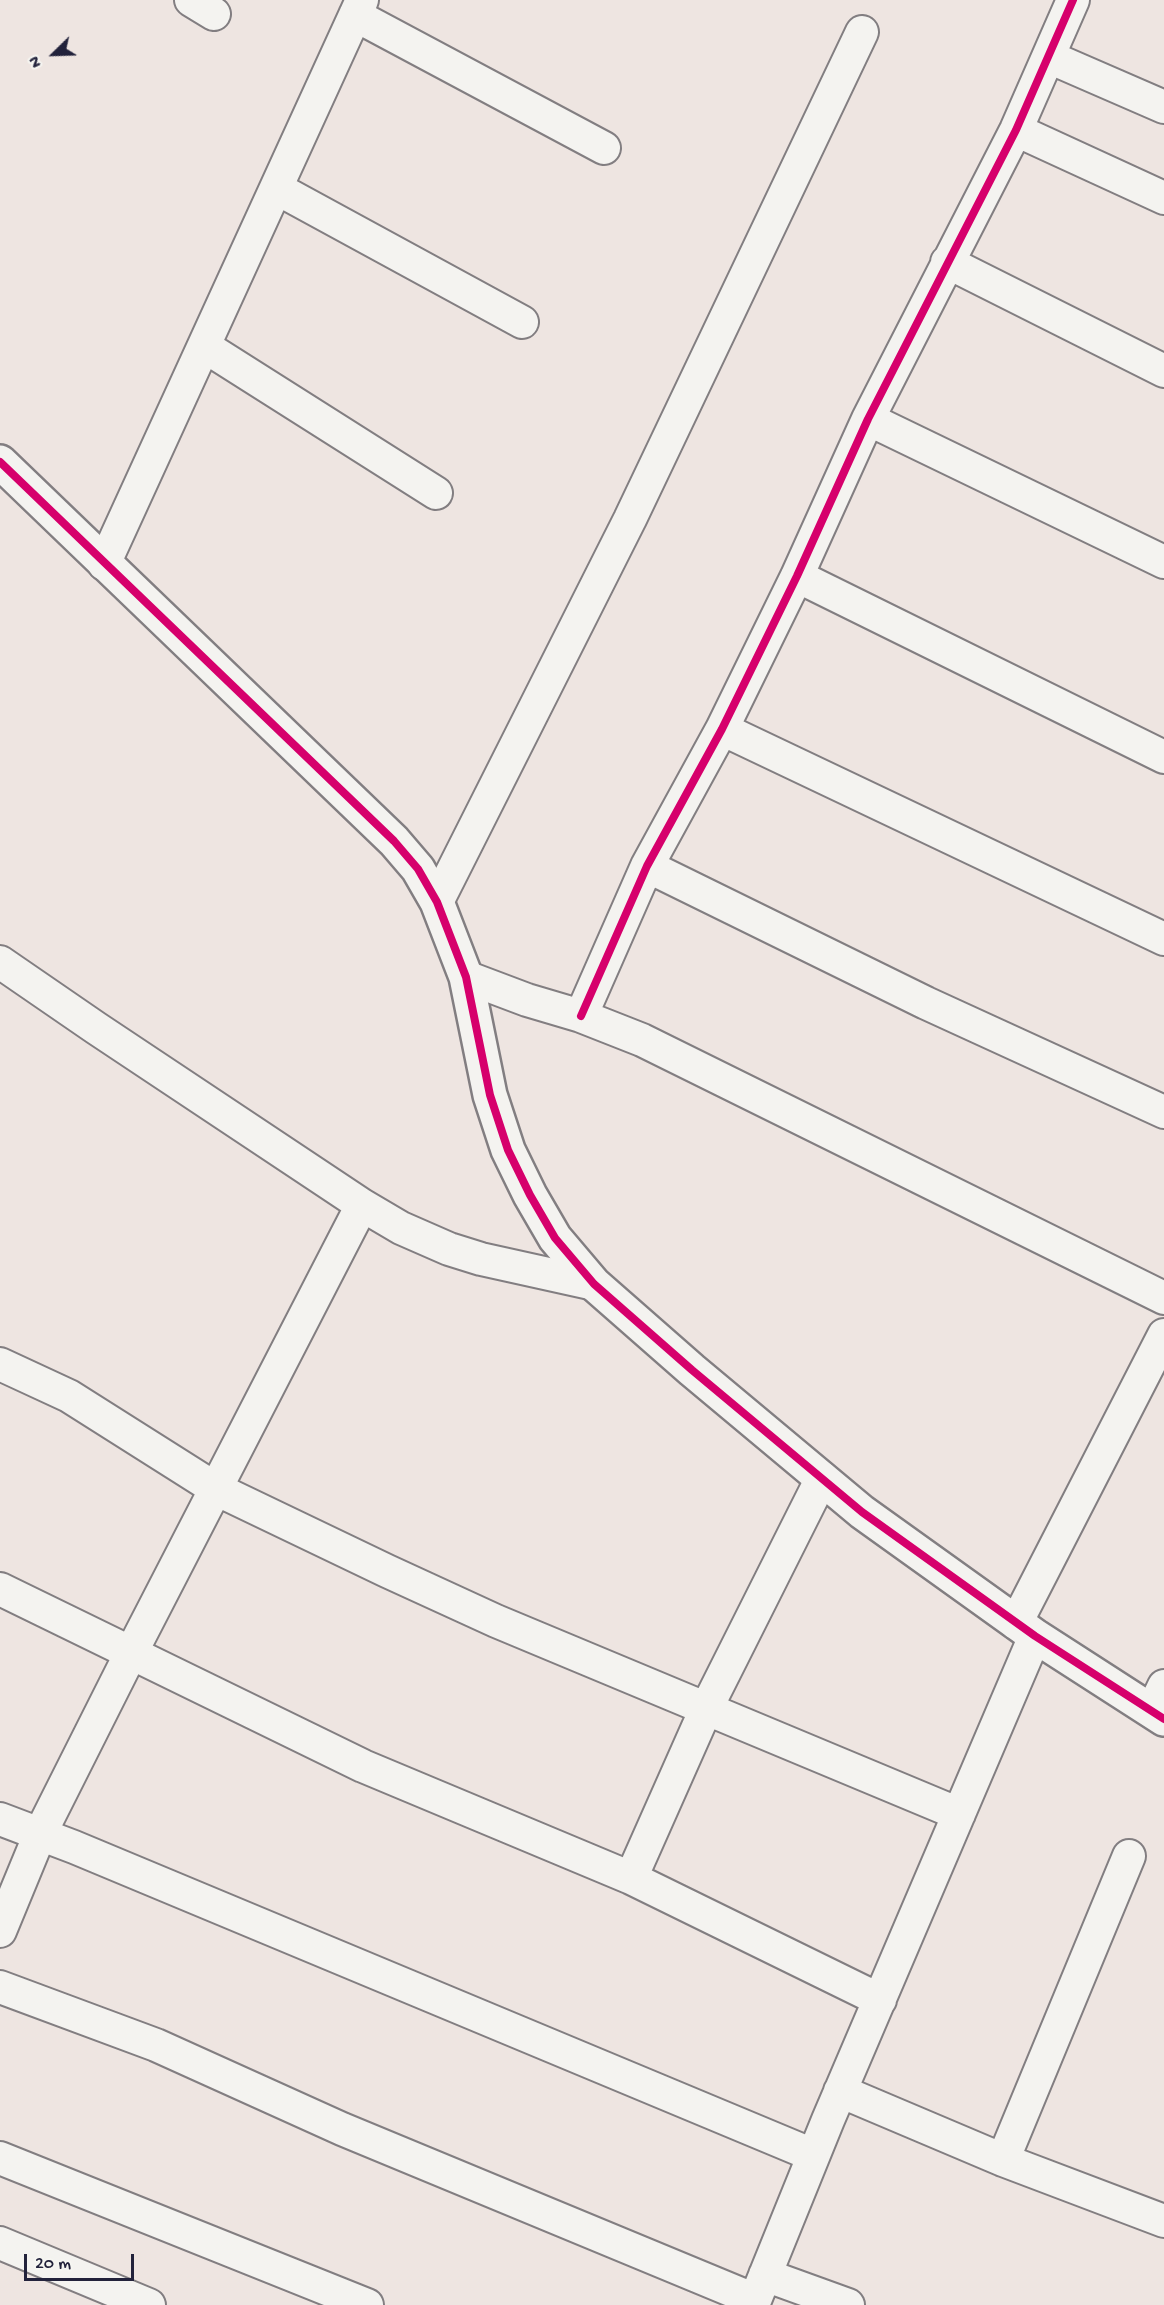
<!DOCTYPE html>
<html>
<head>
<meta charset="utf-8">
<style>
	body { margin:0 }
	#map { position:relative; width:1164px; height:2305px; overflow:hidden; background:#eee5e1; font-family:"Gochi Hand",sans-serif }
	canvas { display:block }
	.north { position:absolute; left:24px; top:24px; width:60px; height:60px; -webkit-text-stroke:4px #f6f6f2; paint-order:stroke; rotate:247deg; font-size:16px; font-weight:700; line-height:24px; text-align:center; color:#22223b }
	.north::after { content:''; display:block; margin:auto; width:21px; height:27px; background:#22223b; clip-path:polygon(50% 0,100% 100%,50% 72%,0 100%) }
	.scale { position:absolute; left:24px; top:2254px; width:110px; height:27px; box-sizing:border-box; border:3px solid #22223b; border-top:0; padding-left:8px; font-size:18px; line-height:21px; white-space:nowrap; color:#22223b; -webkit-text-stroke:4px #f6f6f2; paint-order:stroke }
</style>
</head>
<body>
<div id="map">
<canvas width="1164" height="2305"></canvas>
<div class="north">N</div>
<div class="scale">20 m</div>
</div>
<script>
const g = document.querySelector('canvas').getContext('2d');
g.lineJoin = 'round';
const poly = rows => new Path2D(rows.map(r => 'M' + r).join(''));
function stroke(path, color, width, dash) { g.strokeStyle = color; g.lineWidth = width; g.lineCap = dash ? 'butt' : 'round'; g.setLineDash(dash || []); g.stroke(path); }
const minor = poly([
	[191,0,214,14],
	[355,15,604,148],
	[1049,57,1164,107],
	[1016,130,1164,198],
	[276,188,522,322],
	[947,262,1164,371],
	[204,346,436,493],
	[868,419,1164,562],
	[104,564,362,0],
	[797,576,1164,757],
	[722,729,1164,939],
	[647,866,926,1003,1164,1112],
	[437,902,630,519,862,32],
	[0,962,96,1028,362,1205,401,1228,449,1249,481,1259,594,1284],
	[466,977,527,1000,581,1016,642,1040,1164,1298],
	[581,1016,647,866,722,729,797,576,868,419,1016,130,1073,0],
	[0,1364,69,1396,216,1489,387,1571,496,1621,959,1814],
	[0,1589,363,1766,631,1878,880,2000],
	[1016,1623,1164,1335],
	[1152,1711,1164,1686],
	[0,1819,74,1847,813,2155],
	[631,1878,706,1709,822,1478],
	[0,1931,40,1834,131,1653,362,1205],
	[0,1987,156,2045,342,2129,755,2300],
	[840,2091,1003,2160,1164,2221],
	[0,2158,367,2305],
	[1003,2160,1129,1856],
	[0,2243,149,2305],
	[765,2275,848,2305],
	[753,2305,828,2120,1035,1636]
]);
const tertiary = poly([
	[0,462,394,841,418,869,437,902,466,977,490,1095,508,1150,530,1195,555,1238,594,1284,692,1370,862,1512,1035,1636,1164,1719]
]);
const cycleway = poly([
	[0,462,394,841,418,869,437,902,466,977,490,1095,508,1150,530,1195,555,1238,594,1284,692,1370,862,1512,1035,1636,1164,1719],
	[581,1016,647,866,722,729,797,576,868,419,1016,130,1073,0]
]);
stroke(minor, '#827e81', 36);
stroke(tertiary, '#827e81', 38);
stroke(minor, '#f4f3f0', 32);
stroke(tertiary, '#f4f3f0', 33);
stroke(cycleway, '#d6006c', 8);
</script>
</body>
</html>
